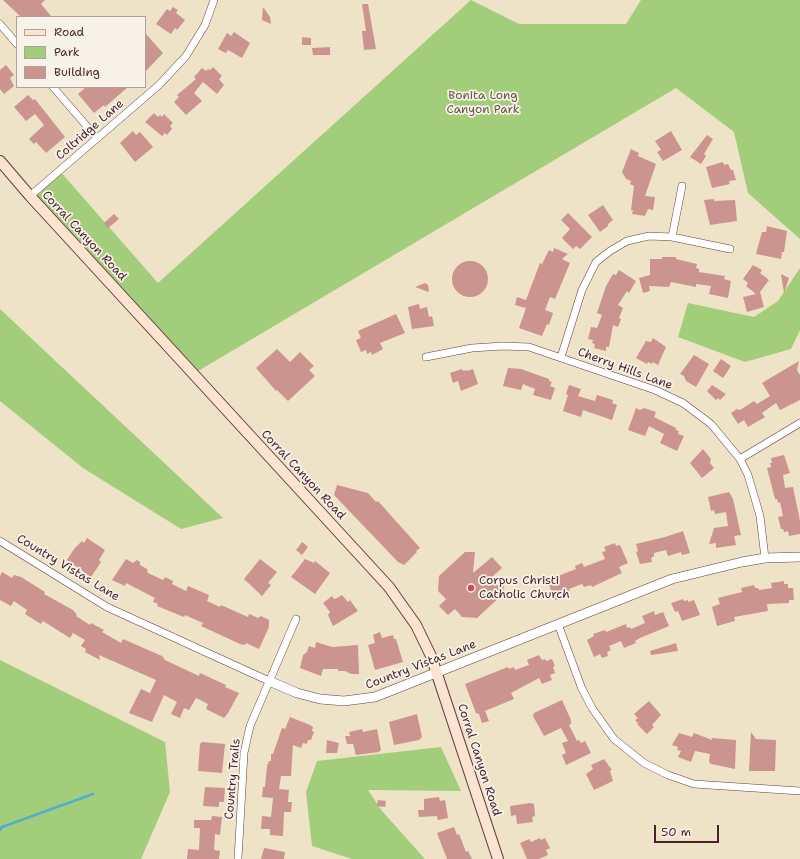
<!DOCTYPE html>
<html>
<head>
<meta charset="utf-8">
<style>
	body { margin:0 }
	#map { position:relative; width:800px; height:859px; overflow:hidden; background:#eee3c6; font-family:"Shantell Sans",sans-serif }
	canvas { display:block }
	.legend { position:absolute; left:16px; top:16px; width:130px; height:72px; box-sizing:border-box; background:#f7f3e8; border:1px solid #b29e9c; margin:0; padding:5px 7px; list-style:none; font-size:12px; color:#4a1f2b }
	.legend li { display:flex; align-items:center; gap:8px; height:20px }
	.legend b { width:20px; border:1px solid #b29e9c }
	.scale { position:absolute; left:654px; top:825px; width:65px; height:18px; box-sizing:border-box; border:2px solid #4a1f2b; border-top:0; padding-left:5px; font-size:12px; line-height:14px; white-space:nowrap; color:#4a1f2b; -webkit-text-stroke:3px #f7f3e8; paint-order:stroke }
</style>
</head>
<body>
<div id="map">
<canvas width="800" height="859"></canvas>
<ul class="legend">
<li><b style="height:5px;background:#fde4d0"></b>Road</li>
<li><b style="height:11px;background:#a2cd7a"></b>Park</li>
<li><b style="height:11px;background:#cc948f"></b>Building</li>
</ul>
<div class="scale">50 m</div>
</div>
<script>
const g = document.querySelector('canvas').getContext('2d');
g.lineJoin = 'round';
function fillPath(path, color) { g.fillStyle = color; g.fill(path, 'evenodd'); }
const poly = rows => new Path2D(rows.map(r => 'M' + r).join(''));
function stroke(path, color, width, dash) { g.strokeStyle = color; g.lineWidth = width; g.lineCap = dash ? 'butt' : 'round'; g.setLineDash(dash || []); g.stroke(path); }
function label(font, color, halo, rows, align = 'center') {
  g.font = font + ' "Shantell Sans",sans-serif'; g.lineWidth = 3.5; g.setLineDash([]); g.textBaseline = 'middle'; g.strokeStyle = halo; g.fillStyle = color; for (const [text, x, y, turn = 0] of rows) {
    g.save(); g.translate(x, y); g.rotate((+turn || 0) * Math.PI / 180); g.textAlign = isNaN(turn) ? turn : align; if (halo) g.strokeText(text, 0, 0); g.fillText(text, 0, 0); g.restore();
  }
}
const green = poly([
	[471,0,519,24,626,24,641,0,800,0,800,239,748,193,734,132,676,88,193,374,32,194,59,170,158,283],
	[800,268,800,330,791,349,745,362,678,337,688,303,754,317,778,301],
	[0,309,223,518,181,529,83,468,0,401],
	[0,660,165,742,170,792,141,859,0,859],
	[441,747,461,791,368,790,382,811,425,859,352,859,312,846,306,792,317,761]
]);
const stream = poly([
	[0,830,2,827,93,794]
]);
const building = poly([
	[3,0,45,0,41,4,52,17,21,17],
	[362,4,368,4,376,49,364,50,362,31,366,31],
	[173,7,178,10,176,13,185,20,177,30,175,28,171,34,156,24,167,9,170,11],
	[263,7,270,17,271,24,262,20],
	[234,32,250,43,242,58,228,50,226,53,218,49,227,33,231,36],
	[145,33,163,53,145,72],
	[302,37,311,38,311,45,302,45],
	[330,47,330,55,313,55,312,48],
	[6,65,14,75,10,78,14,86,4,94,0,89,0,70],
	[213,67,222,76,219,79,224,85,217,94,203,82,194,93,202,101,186,115,174,102,179,97,177,95,196,79,194,77,202,68,206,71,208,69,210,70],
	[86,87,128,87,105,107,104,105,94,113,78,94],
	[28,95,33,100,35,99,65,137,46,153,36,142,34,144,29,139,44,125,35,114,26,121,14,107],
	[154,113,158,117,160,115,162,117,164,114,173,123,170,126,172,129,167,135,165,133,162,136,145,122],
	[133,131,136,135,140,132,153,147,135,162,120,143],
	[671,131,682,150,663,161,657,152,661,150,655,141],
	[707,135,713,139,704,154,706,156,701,164,690,157],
	[631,149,639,153,638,156,656,164,645,196,655,197,653,210,648,209,645,216,632,214,633,210,631,210,634,186,630,184,631,181,626,179,622,172],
	[723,162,724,165,728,164,731,170,733,170,736,180,729,181,730,184,712,188,706,167],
	[714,199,714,201,735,200,737,221,710,225,704,200],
	[603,205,613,220,608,224,608,226,600,232,588,215],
	[568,213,592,237,580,249,576,246,573,249,562,238,570,229,561,220],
	[114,214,119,219,108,228,104,223],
	[767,226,787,231,784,252,782,252,781,259,756,254,762,232,766,232],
	[554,248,568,254,562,259,570,263,555,299,550,297,545,310,553,313,549,325,547,324,542,336,519,328,526,308,515,305,517,297,526,300,540,263,542,264,549,250,553,252],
	[662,257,676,257,676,259,697,264,696,268,699,269,699,272,725,276,724,279,731,281,728,298,709,294,711,286,696,284,696,287,671,282,669,287,649,286,650,291,643,293,639,278,650,275,650,259,662,259],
	'452 279a18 18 0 1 1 36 0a18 18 0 1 1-36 0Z',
	[753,265,762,270,760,273,769,280,760,292,764,307,747,312,743,297,756,294,746,286,748,283,743,279],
	[619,270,636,281,629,293,627,291,618,305,623,308,619,318,621,319,618,327,613,325,609,347,606,347,606,351,594,348,595,344,592,343,593,340,588,339,591,327,597,328,602,315,597,313,606,286,613,274,616,275],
	[781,274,789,278,784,293],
	[425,283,428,285,429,292,415,287],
	[419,304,420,309,427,307,429,317,432,316,434,326,412,329,408,307],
	[396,314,405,333,380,343,383,349,372,355,371,352,367,354,366,350,361,352,356,340,361,338,358,331],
	[653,338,666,347,658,365,653,362,652,364,648,362,647,364,636,358,646,341,651,342],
	[277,349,290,362,300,352,314,366,309,370,315,376,288,401,277,390,276,391,256,368],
	[694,355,709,364,696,387,686,381,684,376,680,374],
	[721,359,731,366,723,378,713,371],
	[799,361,797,370,800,375,800,400,780,410,776,403,762,413,765,417,748,427,744,420,738,424,731,413,737,409,740,410,754,401,757,404,770,396,762,383],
	[508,368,521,369,549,379,549,381,552,382,550,386,555,388,551,400,533,395,535,389,523,384,521,390,503,386],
	[462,369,463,371,467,370,467,371,473,369,478,384,461,391,458,381,453,383,450,373],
	[569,385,581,389,578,396,595,401,597,395,613,400,612,403,617,405,612,420,583,410,581,417,563,411,568,395,566,394],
	[712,385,726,394,720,400,718,398,716,400,707,391],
	[636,408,640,410,644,408,656,412,654,417,676,428,676,430,679,431,678,434,684,436,677,451,660,443,664,434,649,426,645,436,628,430],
	[703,449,711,459,710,463,714,468,702,478,690,463],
	[784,455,790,473,783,475,785,488,793,487,800,521,800,534,789,536,788,531,784,532,783,529,781,529,778,517,783,516,780,502,778,503,777,499,775,499,767,468,771,467,770,463,772,463,771,458],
	[337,485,368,493,376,502,378,501,420,548,416,551,417,552,404,565,398,562,334,495],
	[729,492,733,499,741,535,734,536,736,545,716,548,716,543,709,544,714,528,728,526,726,512,715,514,714,510,711,511,708,497],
	[683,531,690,553,682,555,681,552,668,556,666,550,654,553,654,556,651,558,652,562,640,564,636,552,638,551,636,544,665,537],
	[87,538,105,550,99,560,101,562,91,577,67,560,74,549,82,541,84,543],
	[302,542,308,547,302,555,296,550],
	[615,543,616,546,620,545,628,563,619,567,622,573,592,587,591,585,584,587,582,584,569,589,570,591,566,593,567,595,555,600,549,585,552,584,550,579,576,569,575,566,582,563,584,567,605,559,602,552,606,551,604,547],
	[465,552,475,552,473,573,492,557,502,568,484,584,504,585,503,594,477,618,462,617,455,609,448,615,439,606,446,599,438,591,439,576],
	[126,559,133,563,137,560,140,562,140,565,147,569,148,573,163,580,165,577,173,581,172,584,186,591,188,586,209,595,207,601,220,607,221,605,248,617,249,614,258,618,261,616,269,620,269,627,259,649,246,643,245,645,240,644,201,626,203,623,185,615,184,617,157,606,158,604,153,602,155,598,126,583,125,586,112,580],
	[260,559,277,572,268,583,271,585,262,596,244,579],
	[305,559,314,563,315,561,330,573,315,594,291,577],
	[2,572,12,578,14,575,21,577,45,592,44,594,73,610,77,615,76,616,90,625,91,623,104,630,102,632,121,643,123,639,162,656,165,660,199,676,200,673,226,685,225,687,239,693,228,713,224,718,206,709,208,704,196,698,189,710,184,708,180,718,171,714,177,702,164,695,152,722,129,713,141,689,150,693,156,680,99,655,100,660,85,652,86,649,81,646,85,640,73,633,70,638,43,621,41,624,25,614,27,610,14,601,11,606,0,600,0,576],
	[784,581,784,584,788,584,788,588,793,588,794,600,789,600,789,603,767,604,768,611,734,617,735,621,717,626,712,607,720,604,718,598,742,592,741,588,754,585,755,588,758,588,759,590,772,588,771,583],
	[342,595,348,602,350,600,358,611,333,626,328,615,330,612,323,603,332,596,334,599,337,598],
	[683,599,684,601,688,600,688,602,694,600,700,615,682,621,678,611,675,612,671,603],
	[654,611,655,615,663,612,669,626,640,638,635,641,636,643,624,648,621,641,609,646,611,650,607,652,608,656,602,658,600,654,594,657,587,640,594,636,593,634,605,630,606,632,626,624,627,628,630,627,631,629,645,623,642,616],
	[380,632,382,638,393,635,394,639,396,639,403,662,375,670,368,645,375,643,373,635],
	[316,642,332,647,358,645,359,674,351,674,345,671,338,671,338,669,323,669,321,676,300,668,303,655,307,652,309,646,315,648],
	[676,643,678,651,651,655,650,651],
	[539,655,542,660,545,659,546,661,552,659,555,666,553,667,555,673,550,675,552,680,542,684,539,678,511,693,514,699,485,711,489,721,482,723,479,714,476,713,465,684,508,667,509,669,514,667,515,670,529,665,527,660],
	[562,700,571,720,571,724,569,725,577,741,579,740,581,743,585,741,591,753,566,765,562,755,566,753,562,743,568,741,561,728,544,736,533,716,534,713],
	[649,701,661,715,652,725,654,727,647,734,637,724,638,723,635,720,638,718,634,714],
	[417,714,422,737,419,740,394,745,389,722],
	[290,717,310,725,313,727,312,731,314,732,311,740,308,740,307,744,303,743,301,748,293,745,291,776,281,776,279,789,289,790,288,802,292,802,291,812,284,812,283,836,270,835,270,829,261,829,262,816,271,817,273,798,262,797,263,787,265,787,267,766,269,761,271,761,271,754,273,754,282,728,285,729],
	[362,729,363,732,377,729,381,750,379,752,356,755,353,744,347,744,345,736,350,736,349,732],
	[751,732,756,739,776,740,775,771,749,771],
	[679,733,692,737,694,733,712,740,712,738,736,740,735,769,711,764,709,762,710,754,695,751,691,762,678,757,681,751,677,750,678,747,672,745],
	[327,740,339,743,337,753,326,753],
	[202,742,225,744,222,773,198,771,200,744],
	[604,759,612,770,610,771,613,781,594,790,586,774,593,769,591,765],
	[205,787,225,788,224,802,219,802,219,807,203,806],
	[439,797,440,801,445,800,448,818,438,820,437,816,419,817,418,810,424,810,424,799],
	[378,800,386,801,385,807,377,806],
	[530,803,534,804,535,816,532,817,533,822,517,824,516,815,511,816,510,806],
	[212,816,222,817,220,835,215,834,214,850,220,851,219,859,187,859,188,849,199,850,200,828,194,828,194,820,211,820],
	[454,827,457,835,459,834,466,852,468,851,472,859,447,859,437,833],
	[540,838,541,840,545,838,550,848,546,850,548,855,539,859,527,859,520,843,529,839,531,842],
	[264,848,285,852,284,859,261,859]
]);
const minor = poly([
	[0,24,17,44],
	[53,87,97,138],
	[30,196,159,85,186,56,205,25,214,0],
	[672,237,682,186],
	[426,357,472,348,503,346,529,347,655,390,683,403,711,424,740,459,748,475,760,516,765,558],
	[561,357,582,290,596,262,610,251,627,241,649,236,672,237,730,249],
	[740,459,800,423],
	[0,541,107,607,269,681],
	[558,624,582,689,592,708,614,739,644,763,668,775,694,784,800,791],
	[238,859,244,753,250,726,296,619]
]);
const tertiary = poly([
	[269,681,297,693,320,699,344,701,375,697,672,579,742,562,765,558,800,557]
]);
const secondary = poly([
	[0,161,30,196,389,587,416,625,431,656,498,859]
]);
const markers = [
	[471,588,4,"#d1495b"]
];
const parkNames = [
	["Bonita Long",483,96],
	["Canyon Park",483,110]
];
const streetNames = [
	["Coltridge Lane",90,130,-41],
	["Corral Canyon Road",84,236,47],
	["Cherry Hills Lane",625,369,20],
	["Corral Canyon Road",303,475,47],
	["Country Vistas Lane",68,568,31],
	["Country Vistas Lane",421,665,-21],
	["Corral Canyon Road",479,760,72],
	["Country Trails",233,779,-85]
];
const poiNames = [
	["Corpus Christi",479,581],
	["Catholic Church",479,595]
];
fillPath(green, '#a2cd7a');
stroke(stream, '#4fb0ce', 2.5);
fillPath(building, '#cc948f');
stroke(minor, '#633c42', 8);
stroke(tertiary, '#633c42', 10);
stroke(secondary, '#633c42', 12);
stroke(minor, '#fff', 7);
stroke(tertiary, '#fff', 9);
stroke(secondary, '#fde4d0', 10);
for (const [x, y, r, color] of markers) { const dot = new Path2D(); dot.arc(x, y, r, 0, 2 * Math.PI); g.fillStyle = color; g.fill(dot); stroke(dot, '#f7f3e8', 1.5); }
label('12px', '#645343', '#f7f3e8', parkNames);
label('12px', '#4a1f2b', '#f7f3e8', streetNames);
label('12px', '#4a1f2b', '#f7f3e8', poiNames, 'left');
</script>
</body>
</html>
